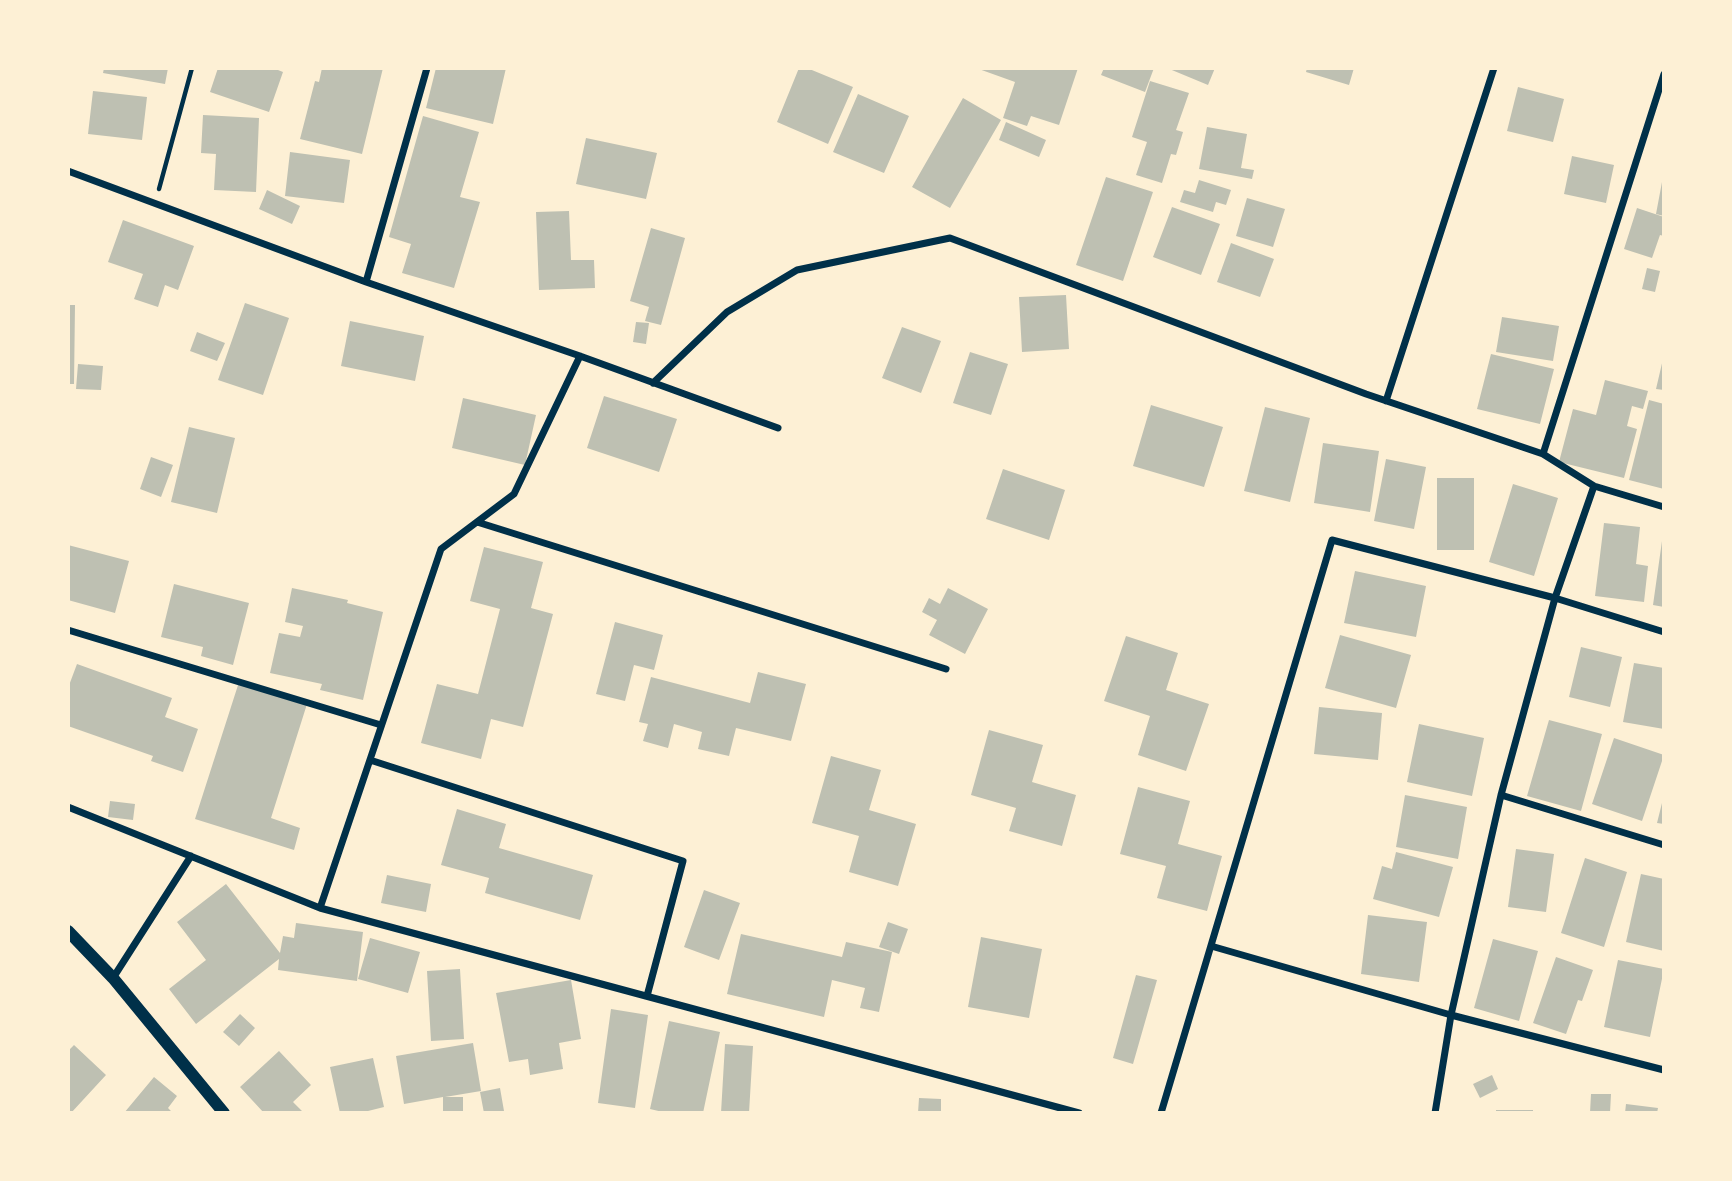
<!DOCTYPE html>
<html>
<head>
<meta charset="utf-8">
<style>
	body { margin:0 }
	#map { position:relative; width:1732px; height:1181px; overflow:hidden; background:#fdf0d5; font-family:"Roboto Condensed",sans-serif }
	canvas { display:block }
	.frame { position:absolute; inset:0; border:70px solid #fdf0d5; pointer-events:none }
</style>
</head>
<body>
<div id="map">
<canvas width="1732" height="1181"></canvas>
<div class="frame"></div>
</div>
<script>
const g = document.querySelector('canvas').getContext('2d');
g.lineJoin = 'round';
function fillPath(path, color) { g.fillStyle = color; g.fill(path, 'evenodd'); }
const poly = rows => new Path2D(rows.map(r => 'M' + r).join(''));
function stroke(path, color, width, dash) { g.strokeStyle = color; g.lineWidth = width; g.lineCap = dash ? 'butt' : 'round'; g.setLineDash(dash || []); g.stroke(path); }
const building = poly([
	[104,68,168,68,165,84,103,73],
	[218,68,273,68,283,72,269,112,210,92],
	[322,68,383,68,362,154,300,139,315,81,319,82],
	[436,68,506,68,493,124,426,108],
	[799,68,807,68,853,87,828,144,777,122],
	[976,68,1078,68,1059,125,1031,116,1027,126,1003,118,1015,82],
	[1104,68,1154,68,1145,92,1101,75],
	[1167,68,1215,68,1208,85],
	[1307,68,1354,68,1349,85,1306,72],
	[1150,81,1189,93,1176,130,1183,132,1176,155,1171,154,1162,183,1136,175,1147,142,1132,137],
	[1518,87,1564,99,1553,142,1507,131],
	[93,91,147,97,142,140,88,134],
	[858,94,909,116,884,173,833,152],
	[963,98,1001,120,950,208,912,187],
	[203,115,259,118,256,192,214,190,216,154,201,153],
	[423,116,479,132,460,197,480,202,454,288,402,273,411,244,389,237],
	[1006,122,1046,140,1039,157,999,140],
	[1207,127,1247,134,1241,168,1254,170,1252,179,1199,169],
	[586,138,657,153,646,199,576,184],
	[290,152,350,160,344,203,285,196],
	[1572,156,1614,165,1606,203,1564,194],
	[1106,177,1153,192,1123,281,1076,265],
	[1199,180,1231,190,1226,205,1216,202,1213,212,1180,202,1184,190,1195,193],
	[1662,182,1664,183,1664,216,1656,214],
	[267,190,300,206,292,224,259,209],
	[1247,198,1285,209,1273,247,1236,236],
	[1172,207,1220,224,1201,275,1153,257],
	[1637,208,1664,217,1664,236,1660,235,1652,258,1624,249],
	[569,211,571,260,594,260,595,288,539,290,536,212],
	[123,220,194,246,178,290,165,285,158,307,134,299,143,274,108,262],
	[651,228,685,238,661,325,645,321,649,307,630,301],
	[1231,243,1274,259,1260,297,1217,282],
	[1647,268,1660,271,1655,292,1642,289],
	[1066,295,1069,349,1022,352,1019,297],
	[245,303,289,318,263,395,218,380],
	[68,305,75,305,74,384,68,384],
	[1502,317,1559,326,1553,361,1496,352],
	[350,321,424,336,415,381,341,366],
	[636,322,649,323,646,344,633,342],
	[902,327,941,341,921,393,882,378],
	[197,332,225,343,217,361,190,351],
	[970,352,1008,364,991,415,953,403],
	[1491,354,1554,369,1540,424,1477,409],
	[1663,359,1664,359,1664,390,1656,389],
	[78,364,103,366,101,390,76,389],
	[1605,380,1648,391,1643,409,1632,406,1627,426,1637,429,1624,478,1559,462,1573,409,1596,415],
	[604,396,677,419,659,472,587,448],
	[463,398,536,415,525,465,452,448],
	[1649,400,1664,404,1664,489,1629,480],
	[1151,405,1223,427,1204,487,1133,466],
	[1265,407,1310,418,1290,502,1244,491],
	[189,427,235,438,217,513,171,502],
	[1323,443,1379,451,1370,512,1314,503],
	[151,457,173,465,161,497,140,489],
	[1386,459,1426,467,1414,529,1374,521],
	[1003,469,1065,490,1049,540,986,519],
	[1437,478,1474,478,1474,550,1437,550],
	[1513,484,1558,498,1534,576,1489,562],
	[1604,523,1640,527,1636,564,1648,566,1644,602,1595,596],
	[1662,541,1664,541,1664,607,1653,605],
	[68,545,129,561,115,613,68,600],
	[484,547,543,562,531,608,553,614,523,727,491,719,481,759,421,743,437,684,478,694,500,609,470,601],
	[1355,571,1426,586,1416,637,1344,623],
	[174,584,249,603,233,665,201,656,203,647,161,637],
	[292,588,348,600,347,603,383,612,363,700,320,690,322,684,270,673,279,633,300,637,303,626,285,622],
	[948,588,988,609,965,654,929,635,937,620,922,612,929,598,940,604],
	[615,622,663,635,654,670,634,665,625,701,596,694],
	[1340,635,1411,655,1396,708,1325,688],
	[1126,636,1178,653,1166,690,1209,704,1186,771,1138,755,1150,716,1104,701],
	[1581,647,1622,657,1610,707,1569,697],
	[1634,663,1664,668,1664,729,1623,722],
	[77,664,172,698,165,717,198,729,183,772,151,761,153,756,68,726,68,688],
	[758,672,806,684,791,741,736,728,729,756,698,749,702,732,674,724,668,748,643,741,648,724,639,722,651,677,750,703],
	[239,682,307,704,271,818,300,828,294,850,195,819],
	[1319,707,1382,713,1378,760,1314,754],
	[1549,720,1602,734,1581,811,1527,796],
	[1419,724,1484,738,1472,796,1407,782],
	[989,730,1043,745,1032,782,1076,795,1062,846,1009,831,1016,808,971,795],
	[1614,738,1664,755,1642,821,1592,804],
	[831,756,881,770,869,810,916,824,898,886,849,872,859,836,812,823],
	[1138,787,1190,801,1178,844,1222,856,1207,911,1157,898,1166,866,1120,854],
	[1405,795,1467,807,1458,859,1396,847],
	[1663,799,1664,799,1664,824,1657,823],
	[110,801,135,804,133,820,108,817],
	[457,809,506,824,499,848,593,875,580,920,485,893,489,878,441,865],
	[1516,849,1554,854,1546,912,1508,907],
	[1396,852,1453,867,1439,917,1373,899,1382,866,1392,869],
	[1585,858,1627,872,1604,947,1561,933],
	[1641,874,1664,879,1664,951,1626,942],
	[387,875,431,884,426,912,381,903],
	[226,884,280,953,283,936,294,938,296,923,363,932,357,981,278,970,279,959,196,1024,169,989,206,960,177,922],
	[704,890,740,903,719,960,684,947],
	[1368,915,1427,922,1419,982,1361,974],
	[888,922,908,929,899,954,879,947],
	[741,934,842,957,846,942,892,952,879,1012,860,1008,865,988,832,980,824,1017,727,994],
	[981,937,1042,949,1029,1018,968,1007],
	[370,938,420,952,408,993,358,979],
	[1493,939,1538,951,1519,1021,1474,1008],
	[1556,957,1593,970,1582,1001,1578,1000,1566,1034,1533,1023],
	[1618,960,1664,969,1650,1037,1604,1027],
	[460,969,464,1039,431,1041,427,971],
	[1136,975,1157,980,1133,1064,1113,1058],
	[571,980,581,1039,559,1043,563,1069,530,1075,528,1059,509,1062,496,993],
	[611,1009,648,1015,635,1108,598,1103],
	[240,1014,255,1028,239,1046,223,1032],
	[669,1021,720,1032,703,1113,667,1113,650,1109],
	[473,1043,481,1091,445,1097,463,1097,463,1113,443,1113,443,1097,404,1104,396,1056],
	[725,1044,753,1046,749,1113,721,1113],
	[74,1045,106,1075,71,1113,68,1113,68,1051],
	[279,1051,311,1085,293,1102,304,1113,264,1113,240,1087],
	[373,1058,384,1107,360,1113,340,1113,330,1067],
	[1492,1075,1498,1089,1480,1098,1473,1084],
	[154,1077,177,1096,168,1108,173,1113,124,1113],
	[500,1088,504,1111,484,1113,480,1092],
	[1591,1094,1611,1094,1610,1113,1590,1113],
	[919,1098,941,1099,941,1113,918,1113],
	[1626,1104,1658,1108,1657,1113,1625,1113],
	[1496,1110,1533,1110,1533,1113,1496,1113]
]);
const path = poly([
	[159,189,192,68]
]);
const minor = poly([
	[68,171,366,282,580,356,778,428],
	[366,282,427,68],
	[653,383,727,312,797,270,950,238,1366,394,1543,454,1594,486,1664,507],
	[1386,401,1494,68],
	[1543,454,1664,74],
	[477,522,946,669],
	[68,630,381,725],
	[370,760,683,861,647,996],
	[1501,795,1555,598,1594,486],
	[68,807,320,908,1079,1113],
	[320,908,441,549,514,494,580,356],
	[1211,946,1451,1015,1664,1070],
	[113,978,191,856],
	[1161,1113,1332,540,1555,598,1664,632],
	[1435,1113,1451,1015,1501,795,1664,845]
]);
const tertiary = poly([
	[68,931,113,978,224,1113]
]);
fillPath(building, '#bec0b2');
stroke(path, '#003049', 4.5);
stroke(minor, '#003049', 7);
stroke(tertiary, '#003049', 12);
</script>
</body>
</html>
